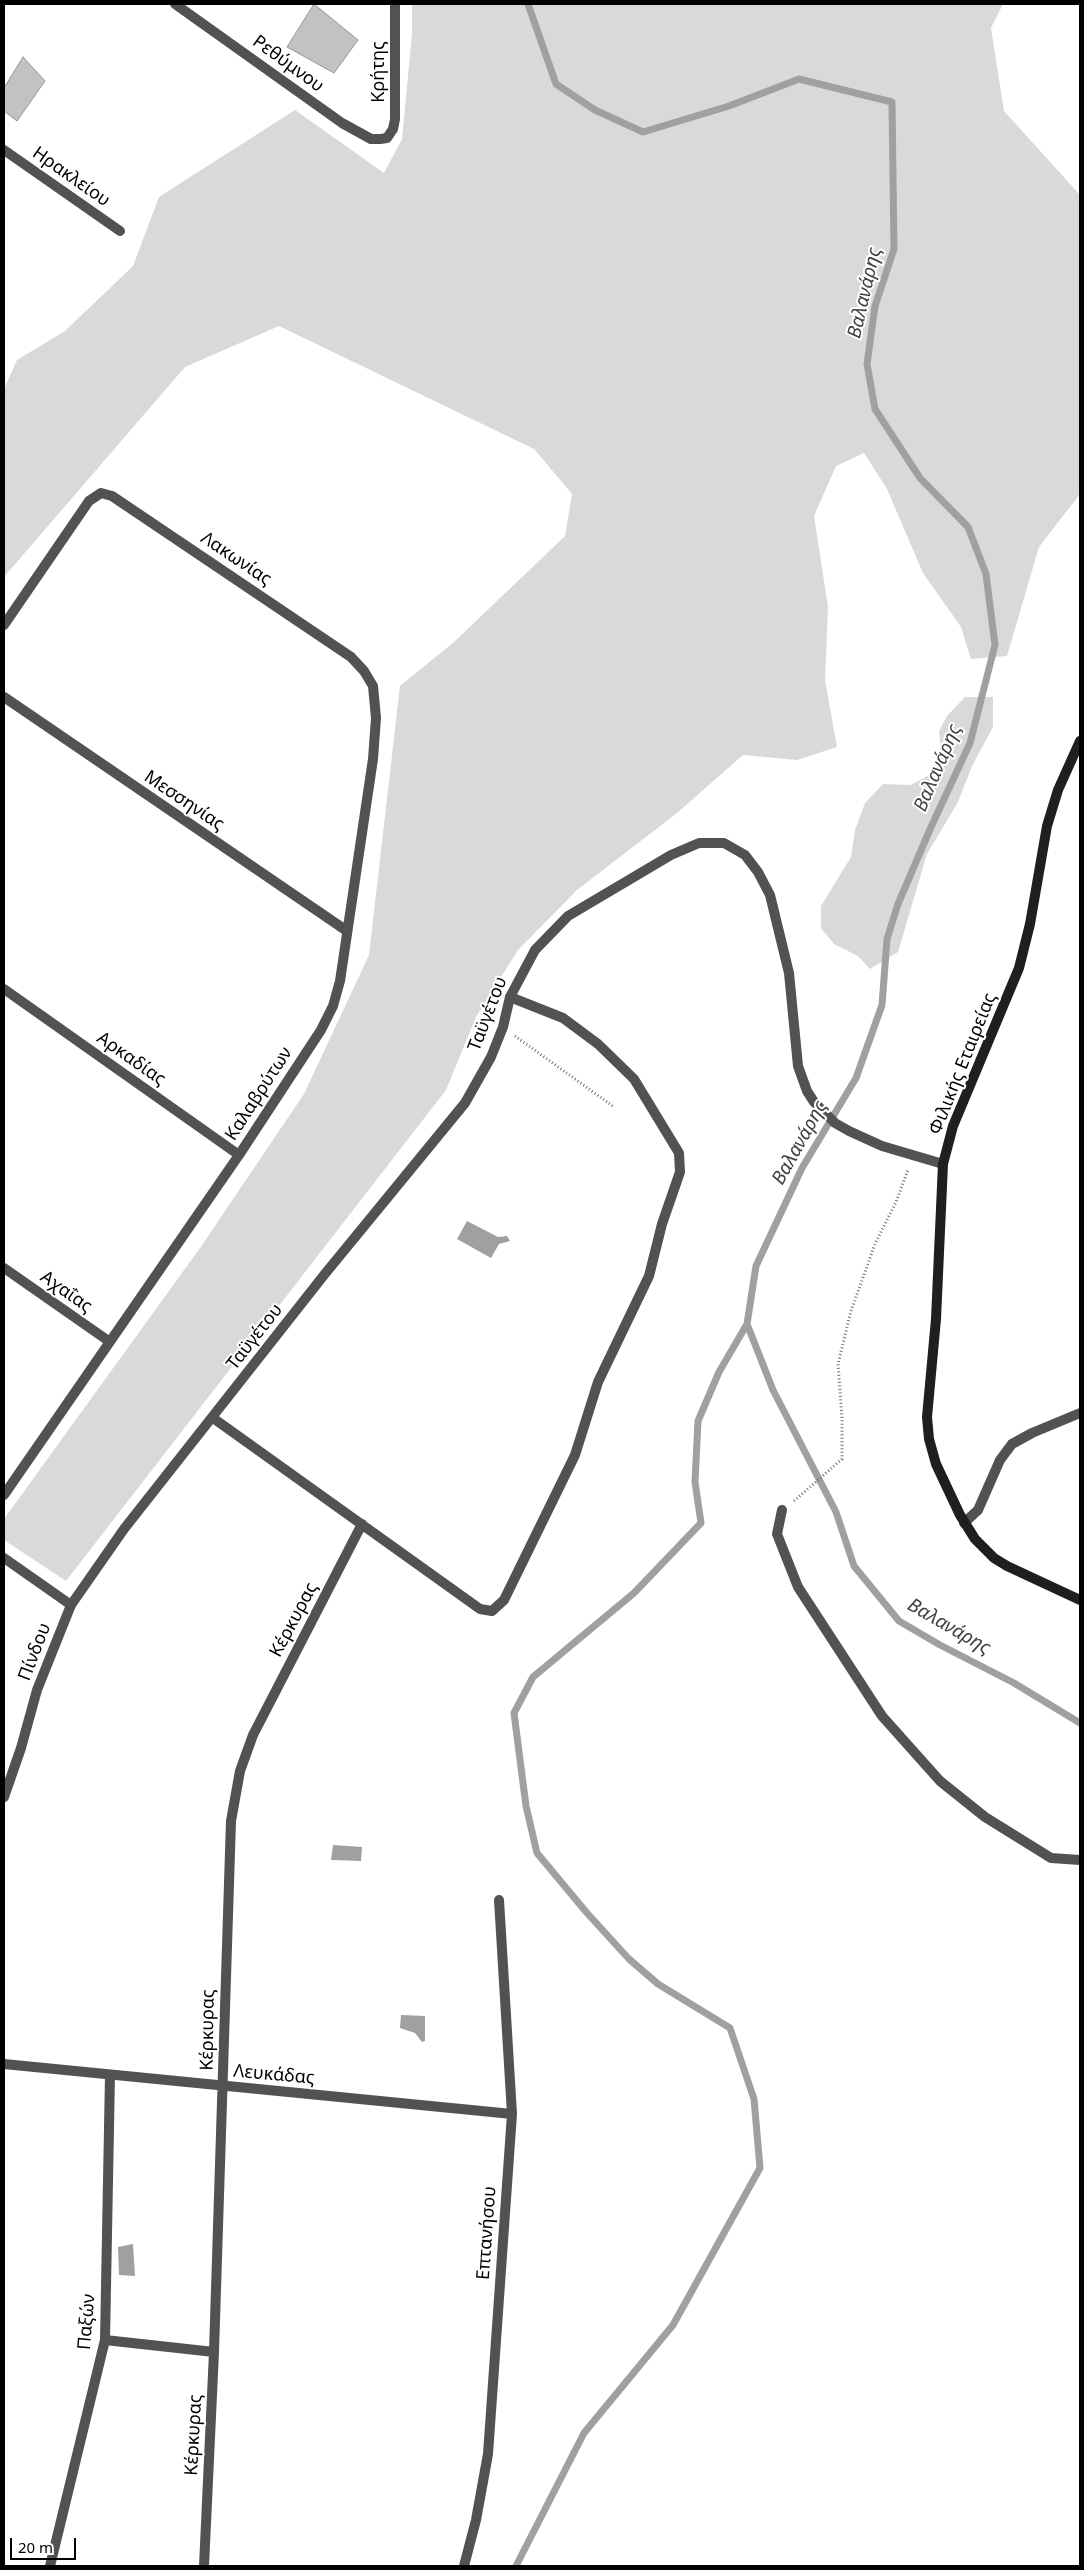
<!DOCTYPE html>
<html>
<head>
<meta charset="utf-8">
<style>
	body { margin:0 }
	#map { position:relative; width:1084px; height:2570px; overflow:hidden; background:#fff; font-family:"Noto Sans",sans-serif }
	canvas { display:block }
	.frame { position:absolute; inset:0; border:5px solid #000; pointer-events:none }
	.scale { position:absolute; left:10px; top:2538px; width:66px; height:22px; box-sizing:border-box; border:2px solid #000; border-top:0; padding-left:6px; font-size:15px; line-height:18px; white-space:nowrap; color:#000; -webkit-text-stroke:4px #fff; paint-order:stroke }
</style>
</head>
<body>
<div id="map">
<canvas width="1084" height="2570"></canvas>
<div class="frame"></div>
<div class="scale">20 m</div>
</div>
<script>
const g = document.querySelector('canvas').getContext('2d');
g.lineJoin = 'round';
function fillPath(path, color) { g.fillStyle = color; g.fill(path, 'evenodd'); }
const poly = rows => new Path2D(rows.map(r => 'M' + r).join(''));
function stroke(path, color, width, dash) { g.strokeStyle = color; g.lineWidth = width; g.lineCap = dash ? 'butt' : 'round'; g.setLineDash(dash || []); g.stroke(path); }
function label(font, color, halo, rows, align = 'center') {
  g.font = font + ' "Noto Sans",sans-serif'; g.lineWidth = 4; g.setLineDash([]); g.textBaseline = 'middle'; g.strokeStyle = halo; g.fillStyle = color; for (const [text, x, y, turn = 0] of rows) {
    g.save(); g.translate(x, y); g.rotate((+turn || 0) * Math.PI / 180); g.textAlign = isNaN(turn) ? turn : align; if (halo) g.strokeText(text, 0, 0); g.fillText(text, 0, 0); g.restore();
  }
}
const green = poly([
	[412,4,1003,4,991,28,1004,111,1080,195,1080,494,1039,547,1007,656,971,659,961,627,923,573,887,489,864,453,836,466,814,516,828,607,825,680,837,747,797,760,743,755,677,813,577,890,518,950,476,1017,446,1090,66,1581,4,1540,4,1519,200,1248,304,1094,369,955,400,686,454,642,565,536,572,494,534,449,279,326,185,367,4,577,4,389,17,360,65,331,133,266,159,197,295,110,384,173,402,139,412,34],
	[965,697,993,697,993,727,972,766,958,802,927,854,898,952,870,969,858,956,834,944,821,928,821,906,851,857,855,830,865,803,883,784,911,785,931,774,941,749,939,731,947,716]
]);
const water = poly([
	[467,1221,498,1237,507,1236,510,1241,499,1244,491,1258,457,1239],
	[333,1845,362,1847,361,1861,331,1860],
	[401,2015,425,2016,425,2041,422,2042,415,2033,400,2028],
	[133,2244,135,2276,119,2275,118,2247]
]);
const stream = poly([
	[528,4,556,84,595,110,643,132,729,106,799,79,892,102,894,249,875,306,867,364,875,409,920,478,968,527,986,574,995,645,970,743,931,827,898,904,887,939,882,1005,856,1078,802,1168,756,1266,747,1324,773,1390,836,1512,854,1566,899,1621,940,1645,1014,1683,1080,1723],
	[516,2566,584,2433,673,2325,760,2168,754,2099,730,2028,658,1984,629,1959,587,1913,537,1853,526,1806,514,1713,533,1677,634,1593,701,1523,695,1482,698,1421,719,1372,747,1324]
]);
const building = poly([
	[314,4,358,40,334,73,287,47,314,4],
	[23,57,45,81,17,121,4,111,4,88,23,57]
]);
const path = poly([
	[515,1036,614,1107],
	[794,1501,842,1459,842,1418,838,1364,851,1311,875,1244,896,1202,908,1170]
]);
const service = poly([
	[964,1523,978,1510,1000,1460,1012,1444,1032,1433,1080,1413]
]);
const minor = poly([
	[175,4,342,123,371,139,380,139,387,138,393,129,395,119,395,4],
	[4,150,120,231],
	[4,625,89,501,101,493,112,496,351,657,364,671,373,686,376,718,373,759,340,981,333,1006,321,1030,239,1155,4,1495],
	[4,697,347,931],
	[4,989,239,1155],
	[4,1268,110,1342],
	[213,1418,480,1609,492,1611,504,1600,575,1455,598,1382,649,1276,662,1224,680,1172,679,1153,634,1079,598,1044,563,1018,510,997],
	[782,1510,777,1534,798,1587,882,1716,940,1781,985,1817,1051,1858,1080,1860],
	[4,1797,21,1748,37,1690,71,1605],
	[4,2064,512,2114],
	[105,2340,214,2352],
	[50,2566,105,2340,110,2075],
	[204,2566,214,2352,231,1821,240,1771,253,1735,362,1524],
	[464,2566,476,2520,488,2454,512,2114,499,1900]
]);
const tertiary = poly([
	[4,1558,71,1605,124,1529,324,1275,465,1103,491,1057,503,1027,510,997,535,950,568,916,671,855,699,843,724,843,745,855,758,872,770,895,789,973,798,1066,807,1091,814,1102,835,1123,849,1131,882,1146,943,1164]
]);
const secondary = poly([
	[1080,741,1058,790,1047,826,1030,924,1019,968,953,1126,943,1164,936,1319,927,1417,929,1439,936,1464,960,1515,975,1539,994,1558,1007,1566,1080,1600]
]);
const streetNames = [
	["Ρεθύμνου",288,64,36],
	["Κρήτης",379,72,-90],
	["Ηρακλείου",71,177,35],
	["Λακωνίας",236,559,34],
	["Μεσσηνίας",184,801,34],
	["Ταϋγέτου",488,1014,-69],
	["Αρκαδίας",131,1059,35],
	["Φιλικής Εταιρείας",963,1064,-68],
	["Καλαβρύτων",259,1094,-57],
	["Αχαΐας",66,1292,35],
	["Ταϋγέτου",255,1337,-52],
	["Κέρκυρας",294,1620,-62],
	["Πίνδου",35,1652,-69],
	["Κέρκυρας",208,2030,-89],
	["Λευκάδας",274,2075,5],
	["Επτανήσου",487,2233,-86],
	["Παξών",87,2322,-85],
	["Κέρκυρας",194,2435,-87]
];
const waterNames = [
	["Βαλανάρης",865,293,-77],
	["Βαλανάρης",938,768,-67],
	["Βαλανάρης",800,1143,-61],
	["Βαλανάρης",949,1627,30]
];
fillPath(green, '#d9d9d9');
fillPath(water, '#a0a0a0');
stroke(stream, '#a0a0a0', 7);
fillPath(building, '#c2c2c2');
stroke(building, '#969696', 1);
stroke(path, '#747474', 3, [1, 2.5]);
stroke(service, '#525252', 10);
stroke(minor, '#525252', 10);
stroke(tertiary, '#525252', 10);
stroke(secondary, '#1f1f1f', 10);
label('18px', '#000', '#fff', streetNames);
label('italic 19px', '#414141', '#fff', waterNames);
</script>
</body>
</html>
